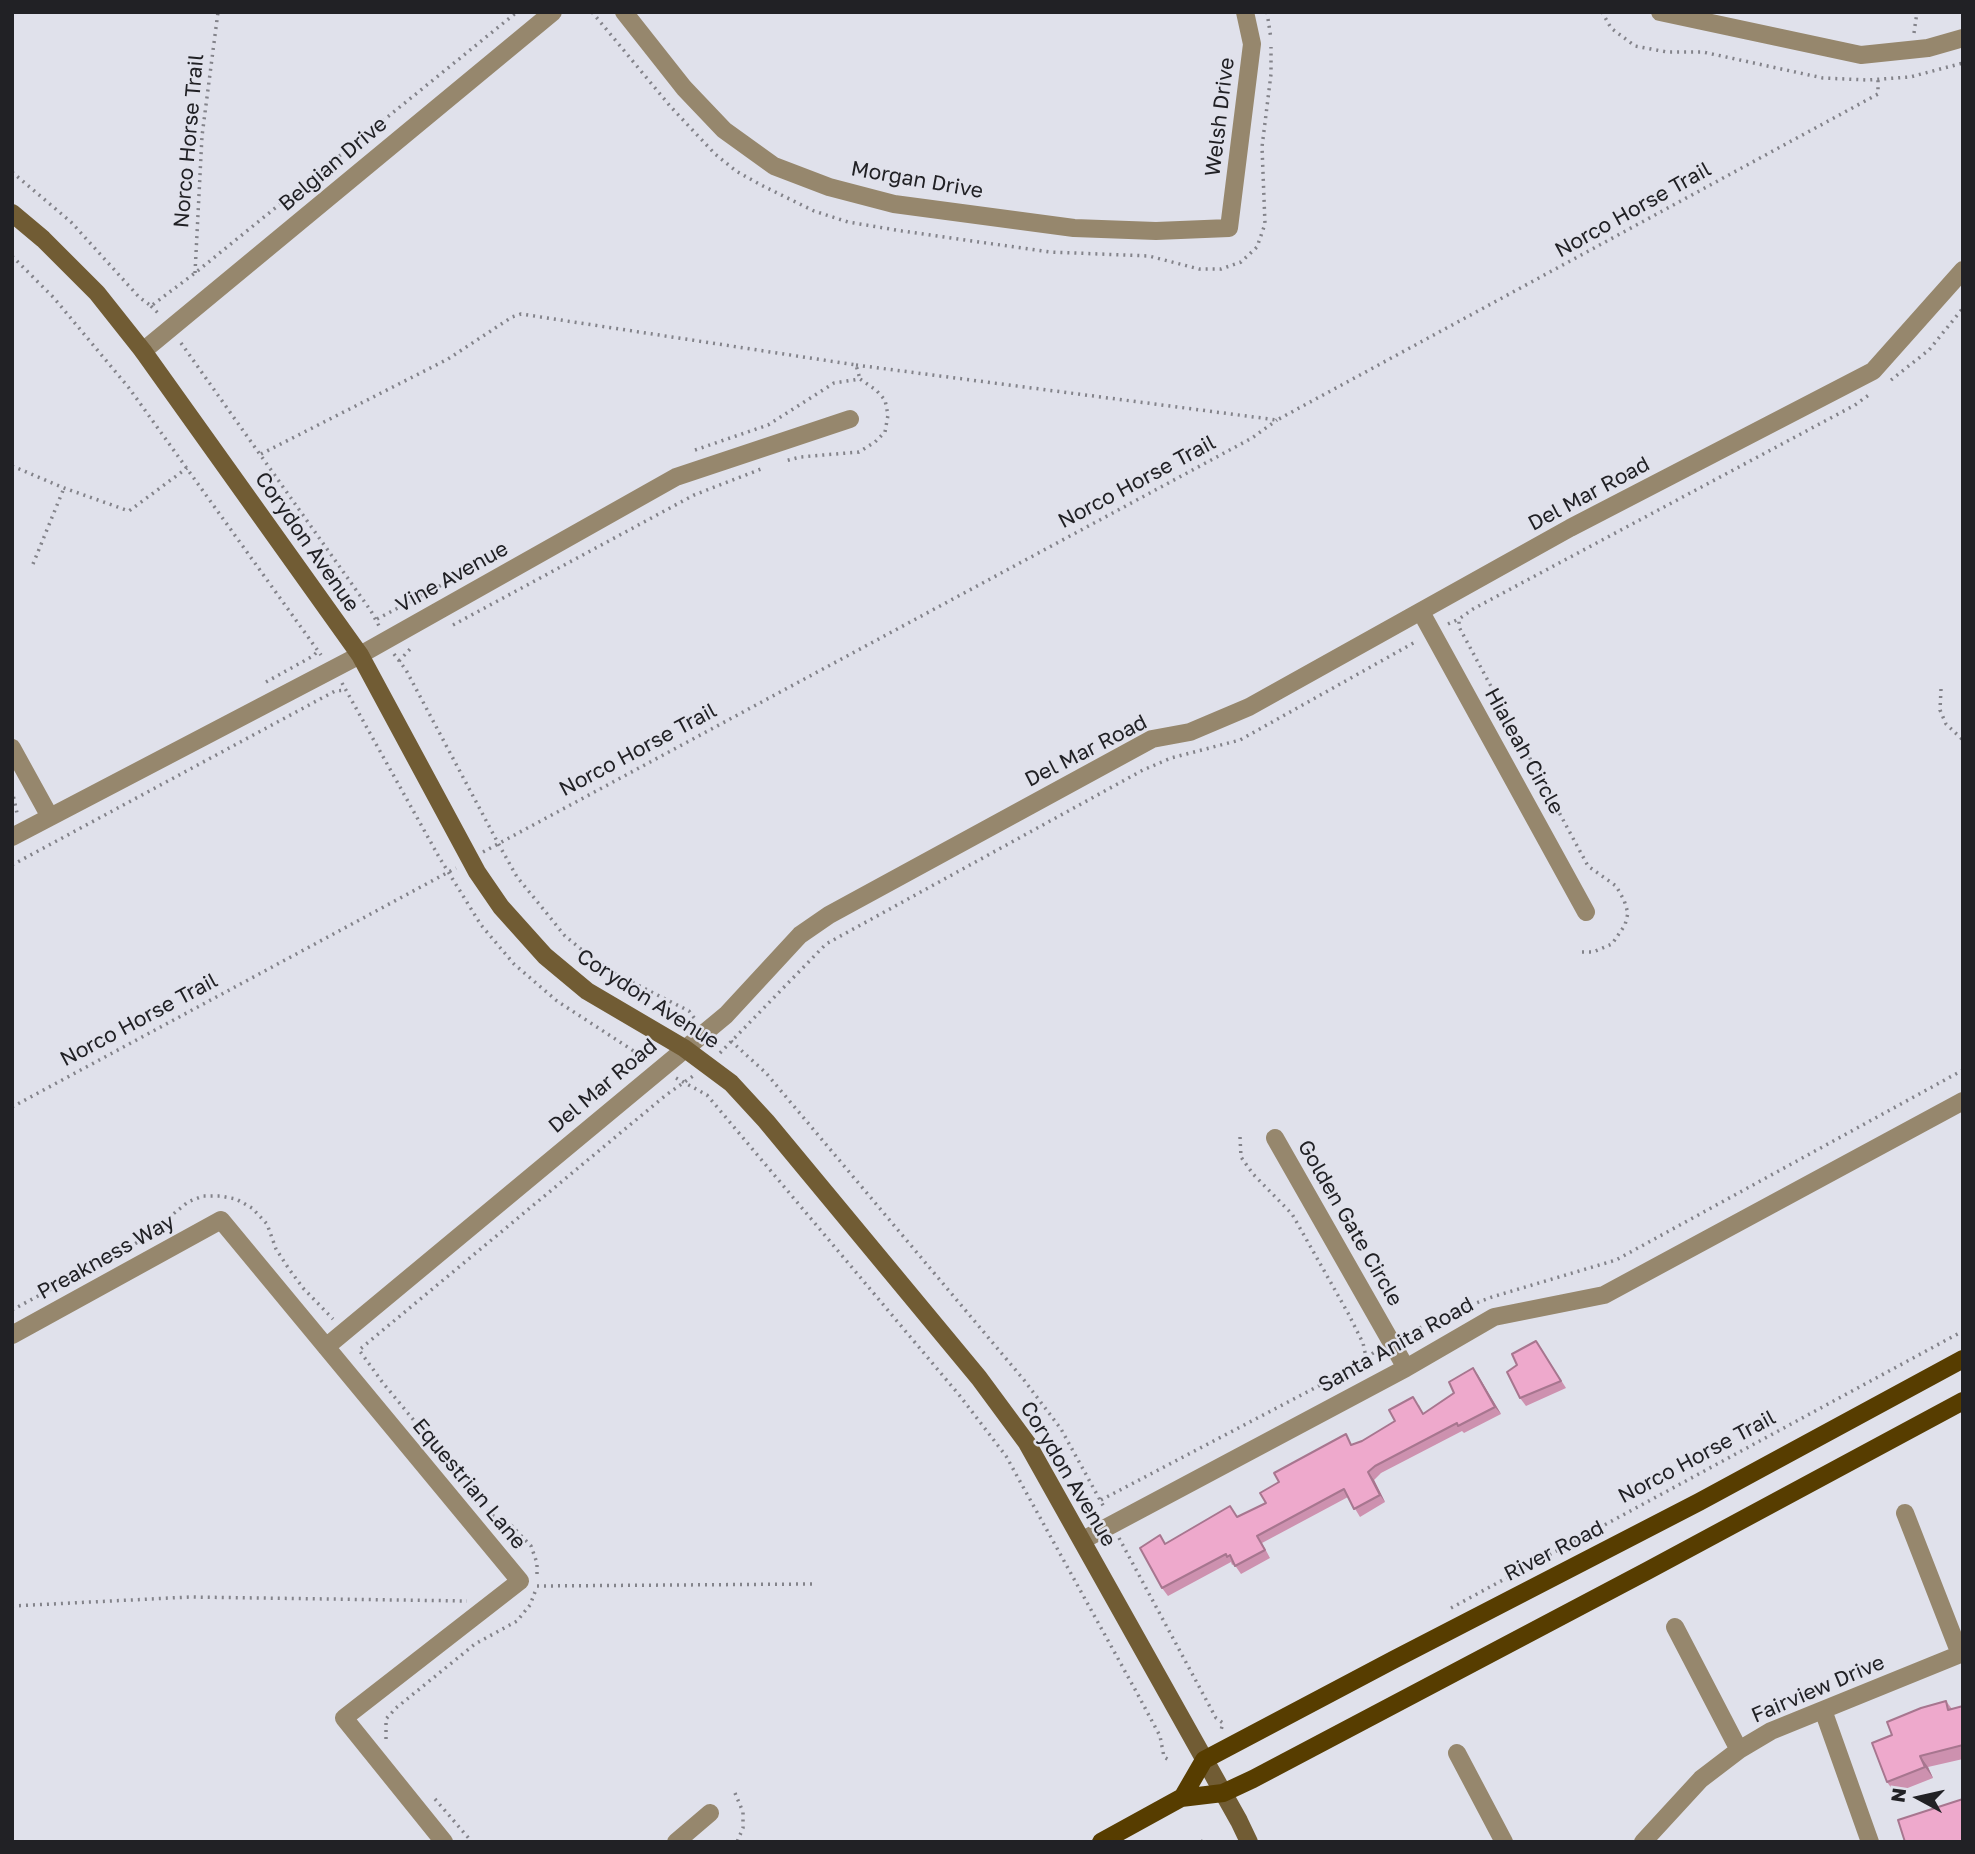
<!DOCTYPE html>
<html>
<head>
<meta charset="utf-8">
<style>
	body { margin:0 }
	#map { position:relative; width:1975px; height:1854px; overflow:hidden; background:#e0e1eb; font-family:"Golos Text",sans-serif }
	canvas { display:block }
	.frame { position:absolute; inset:0; border:14px solid #212125; pointer-events:none }
	.north { position:absolute; left:1884px; top:1763px; width:70px; height:70px; -webkit-text-stroke:5px #e0e1eb; paint-order:stroke; rotate:278deg; font-size:19px; font-weight:700; line-height:28px; text-align:center; color:#212125 }
	.north::after { content:''; display:block; margin:auto; width:24px; height:32px; background:#212125; clip-path:polygon(50% 0,100% 100%,50% 72%,0 100%) }
</style>
</head>
<body>
<div id="map">
<canvas width="1975" height="1854"></canvas>
<div class="frame"></div>
<div class="north">N</div>
</div>
<script>
const g = document.querySelector('canvas').getContext('2d');
g.lineJoin = 'round';
const poly = rows => new Path2D(rows.map(r => 'M' + r).join(''));
function stroke(path, color, width, dash) { g.strokeStyle = color; g.lineWidth = width; g.lineCap = dash ? 'butt' : 'round'; g.setLineDash(dash || []); g.stroke(path); }
function fillPath(path, color) { g.fillStyle = color; g.fill(path, 'evenodd'); }
function label(font, color, halo, rows, align = 'center') {
  g.font = font + ' "Golos Text",sans-serif'; g.lineWidth = 5; g.setLineDash([]); g.textBaseline = 'middle'; g.strokeStyle = halo; g.fillStyle = color; for (const [text, x, y, turn = 0] of rows) {
    g.save(); g.translate(x, y); g.rotate((+turn || 0) * Math.PI / 180); g.textAlign = isNaN(turn) ? turn : align; if (halo) g.strokeText(text, 0, 0); g.fillText(text, 0, 0); g.restore();
  }
}
const path = poly([
	[592,12,670,106,715,154,736,171,761,185,814,211,848,222,902,231,1050,252,1149,256,1199,269,1221,269,1241,262,1257,247,1265,224,1262,147,1271,74,1271,47],
	[1267,12,1271,39],
	[1602,12,1611,28,1635,46,1667,52,1703,52,1823,78,1868,80,1910,77,1963,63],
	[1914,33,1917,12],
	[12,172,71,222,139,297,151,306,195,273,517,12],
	[12,256,54,298,129,388,321,655],
	[195,273,202,136,218,12],
	[151,306,159,314],
	[181,343,371,611,379,626],
	[856,365,1277,420,1878,94,1878,79],
	[1891,380,1929,350,1963,308],
	[695,450,768,425,834,383,860,379,876,390,885,400,888,415,885,432,875,442,859,452,800,457,785,461],
	[261,454,448,359,512,317,521,314,856,365,860,379],
	[12,466,64,488,129,511,187,468],
	[33,564,64,488],
	[377,619,472,569],
	[1448,624,1459,619],
	[453,625,694,495,761,469],
	[394,654,406,670,498,843,517,877,540,905,565,936,587,954,616,974,689,1011,695,1019],
	[399,661,412,647],
	[266,682,313,656,318,651],
	[342,683,439,857,481,925,514,964,557,1001,646,1059],
	[1941,689,1940,710,1946,724,1963,740],
	[12,790,17,813],
	[483,852,1252,438,1277,420],
	[12,865,335,691,346,690],
	[1582,952,1593,952,1612,944,1625,925,1628,913,1624,900,1616,886,1588,866,1459,627,1459,619,1473,609,1855,405,1870,394],
	[731,1041,766,1073,1024,1380,1061,1429,1105,1509],
	[720,1053,826,944,1143,770,1171,758,1240,740,1417,641],
	[676,1078,707,1095,960,1396,1006,1456,1137,1693,1160,1736,1164,1757,1169,1760],
	[12,1107,456,868],
	[1240,1137,1241,1157,1253,1174,1292,1214,1348,1313,1363,1343,1366,1357],
	[12,1310,140,1241,188,1202,203,1196,220,1196,236,1199,252,1208,267,1224,276,1249,289,1269,303,1288,333,1319],
	[1407,1334,1460,1309,1492,1297,1616,1260,1963,1070],
	[1101,1500,1351,1369,1376,1351],
	[1119,1538,1216,1718,1223,1723,1221,1730],
	[537,1574,537,1563,531,1546,512,1526,492,1515,383,1383,359,1350,666,1095,693,1076],
	[537,1586,812,1584],
	[12,1606,190,1597,467,1601],
	[1451,1608,1963,1331],
	[386,1739,386,1719,396,1708,475,1644,517,1621,530,1605,535,1592],
	[735,1793,743,1812,743,1828,737,1842],
	[435,1799,472,1842],
	[1202,1842,1204,1839]
]);
const street = poly([
	[624,12,684,88,724,130,774,166,829,187,894,204,1074,228,1156,231,1229,228,1252,44,1245,12],
	[1660,12,1861,55,1928,48,1963,38],
	[143,351,553,12],
	[1421,612,1586,912],
	[12,748,50,817],
	[12,837,360,655,676,477,850,419],
	[1275,1138,1406,1368],
	[12,1335,221,1220,520,1581,344,1718,444,1842],
	[326,1347,726,1015,800,935,829,915,1152,739,1190,732,1249,707,1570,528,1873,371,1963,270],
	[1905,1513,1960,1654],
	[1083,1540,1406,1368,1494,1317,1604,1295,1963,1101],
	[1675,1627,1739,1750],
	[1823,1710,1870,1842],
	[1457,1753,1504,1842],
	[676,1842,710,1813],
	[1643,1842,1701,1779,1739,1750,1771,1731,1963,1653]
]);
const secondary = poly([
	[12,213,43,239,97,293,143,351,360,655,477,872,501,907,545,956,587,991,684,1048,731,1083,766,1121,979,1378,1027,1443,1239,1821,1249,1842]
]);
const primary = poly([
	[1182,1798,1204,1760,1395,1659,1699,1502,1963,1359],
	[1101,1842,1181,1798,1223,1793,1253,1779,1647,1571,1963,1401]
]);
const wall = poly([
	[1541,1348,1566,1388,1526,1406,1520,1398],
	[1473,1368,1501,1414,1464,1433,1462,1431,1381,1473,1374,1480,1385,1502,1360,1517,1348,1497,1262,1543,1270,1558,1241,1574,1234,1564,1232,1565,1231,1562,1168,1596,1162,1588,1166,1544,1238,1517,1266,1503,1353,1444,1362,1441,1395,1421,1419,1405,1423,1414,1454,1393],
	[1946,1701,1952,1709,1963,1706,1963,1759,1928,1767,1933,1778,1895,1793,1887,1782,1892,1735]
]);
const shadedWall = poly([
	[1473,1368,1478,1375,1501,1414,1495,1407],
	[1368,1472,1374,1480,1385,1502,1380,1495],
	[1920,1756,1928,1767,1933,1778,1925,1767]
]);
const building = poly([
	[1536,1341,1561,1381,1520,1398,1507,1372,1517,1365,1512,1354,1536,1341],
	[1473,1368,1495,1407,1458,1426,1457,1423,1375,1466,1368,1472,1380,1495,1354,1509,1344,1489,1257,1536,1265,1550,1235,1566,1230,1555,1227,1557,1226,1554,1162,1588,1140,1548,1160,1535,1165,1544,1230,1506,1237,1517,1266,1503,1260,1493,1279,1482,1274,1473,1346,1434,1351,1445,1362,1441,1395,1421,1389,1410,1413,1397,1423,1414,1454,1393,1449,1382,1473,1368],
	[1946,1701,1948,1710,1963,1706,1963,1745,1920,1756,1925,1767,1887,1782,1872,1743,1892,1735,1887,1722,1921,1708,1946,1701],
	[1963,1799,1963,1842,1905,1842,1898,1820,1963,1799]
]);
const streetNames = [
	["Welsh Drive",1220,117,-83],
	["Norco Horse Trail",189,141,-85],
	["Belgian Drive",333,164,-40],
	["Morgan Drive",917,180,10],
	["Norco Horse Trail",1633,210,-29],
	["Norco Horse Trail",1137,482,-28],
	["Del Mar Road",1589,494,-28],
	["Corydon Avenue",307,542,55],
	["Vine Avenue",452,577,-29],
	["Norco Horse Trail",638,750,-28],
	["Del Mar Road",1086,751,-27],
	["Hialeah Circle",1524,751,61],
	["Corydon Avenue",648,999,33],
	["Norco Horse Trail",139,1020,-28],
	["Del Mar Road",603,1086,-40],
	["Golden Gate Circle",1350,1223,60],
	["Preakness Way",106,1257,-29],
	["Santa Anita Road",1396,1345,-29],
	["Norco Horse Trail",1697,1457,-28],
	["Corydon Avenue",1068,1474,59],
	["Equestrian Lane",469,1484,50],
	["River Road",1554,1551,-27],
	["Fairview Drive",1818,1689,-23]
];
stroke(path, '#83838a', 3.5, [2, 5]);
stroke(street, '#96876d', 18);
stroke(secondary, '#715c34', 18);
stroke(primary, '#573d00', 18);
fillPath(wall, '#cd91af');
fillPath(shadedWall, '#a7768f');
fillPath(building, '#eea9cc');
stroke(building, '#a7768f', 2);
label('21px', '#212125', '#e0e1eb', streetNames);
</script>
</body>
</html>
